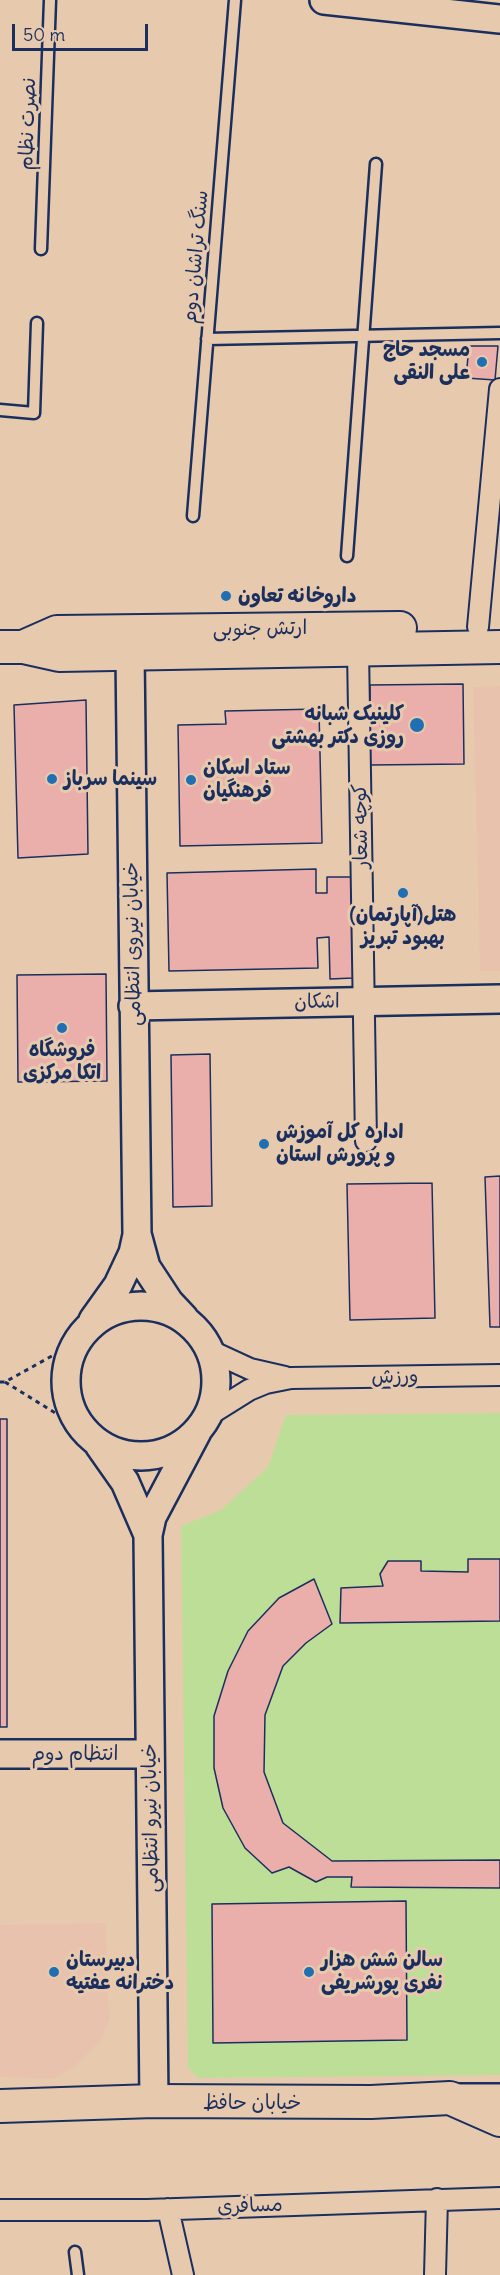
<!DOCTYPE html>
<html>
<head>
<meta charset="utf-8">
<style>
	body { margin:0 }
	#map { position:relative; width:500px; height:2275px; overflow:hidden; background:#e7caae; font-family:Delius,sans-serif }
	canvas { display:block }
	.scale { position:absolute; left:12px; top:24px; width:136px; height:27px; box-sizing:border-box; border:3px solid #1b2f5e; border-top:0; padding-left:8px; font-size:18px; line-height:21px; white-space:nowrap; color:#1b2f5e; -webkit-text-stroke:4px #e7caae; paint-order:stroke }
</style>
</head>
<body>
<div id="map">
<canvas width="500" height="2275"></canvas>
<div class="scale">50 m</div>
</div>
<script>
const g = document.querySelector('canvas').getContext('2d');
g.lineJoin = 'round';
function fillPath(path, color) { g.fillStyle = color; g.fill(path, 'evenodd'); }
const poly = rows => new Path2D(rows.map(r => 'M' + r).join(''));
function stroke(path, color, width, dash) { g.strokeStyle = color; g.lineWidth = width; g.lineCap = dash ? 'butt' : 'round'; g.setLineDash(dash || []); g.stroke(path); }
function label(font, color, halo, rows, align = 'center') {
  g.font = font + ' Delius,"Playpen Sans Arabic",sans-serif'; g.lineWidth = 6; g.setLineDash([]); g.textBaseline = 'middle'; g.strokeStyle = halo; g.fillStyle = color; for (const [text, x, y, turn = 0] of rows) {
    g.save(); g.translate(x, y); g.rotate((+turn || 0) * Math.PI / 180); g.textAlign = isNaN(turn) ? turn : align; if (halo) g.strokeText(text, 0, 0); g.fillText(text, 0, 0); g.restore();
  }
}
const built = poly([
	[500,686,500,971,480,971,473,687],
	[106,1923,109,2019,102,2039,73,2068,53,2079,0,2077,0,1925]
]);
const green = poly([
	[500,1413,500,2075,198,2078,188,2068,181,1526,221,1510,268,1467,286,1415]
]);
const building = poly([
	[469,346,498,346,495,380,466,378,469,346],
	[463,684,464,764,370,765,370,685,463,684],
	[86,700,88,854,18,858,14,705,86,700],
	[319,709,322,843,180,846,178,725,226,724,225,711,319,709],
	[316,869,316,893,327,893,327,877,351,877,353,978,330,979,329,937,317,938,318,968,169,971,167,873,316,869],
	[106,974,107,1081,18,1082,17,975,106,974],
	[210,1054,212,1206,173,1207,171,1055,210,1054],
	[500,1176,500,1327,490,1327,485,1177,500,1176],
	[432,1183,435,1318,350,1320,347,1184,432,1183],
	[0,1419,7,1419,7,1727,0,1727,0,1419],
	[468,1559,500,1559,500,1621,340,1623,341,1588,383,1586,380,1574,388,1561,421,1561,421,1571,468,1572,468,1559],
	[314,1579,332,1624,306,1643,283,1666,265,1715,264,1772,283,1823,332,1861,500,1860,500,1888,351,1887,352,1877,327,1877,316,1882,289,1867,272,1873,245,1848,223,1808,214,1768,214,1716,228,1671,248,1631,279,1598,314,1579],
	[406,1901,407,2040,213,2043,212,1904,406,1901]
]);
const path = poly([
	[0,1382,5,1382,77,1342],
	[5,1382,83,1430]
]);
const lane = poly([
	[41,249,50,0],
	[207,339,500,333],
	[0,410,34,413,37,323],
	[193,516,235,0],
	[347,556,376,164],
	[75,2252,78,2275]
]);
const street = poly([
	[478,627,500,389],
	[358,650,366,1141],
	[211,1351,250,1369,285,1377],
	[209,1415,249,1390,266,1383,291,1378,500,1375],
	[168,2209,183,2275],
	[0,2210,147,2210,500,2198],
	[435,2275,437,2199]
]);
const secondary = poly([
	[324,0,500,19],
	[130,654,137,1234,146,1267,169,1302,184,1318],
	[133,1006,500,999],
	'66 1381a75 75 0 1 1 150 0a75 75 0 1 1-150 0Z',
	[93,1320,118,1285,133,1253,137,1235],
	[99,1445,125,1482,148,1535],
	[0,1754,150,1754],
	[452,2098,500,2098],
	[154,2101,148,1535,152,1517,197,1432]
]);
const primary = poly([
	[0,647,23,647,59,655,500,647],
	[23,647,57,632,400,628],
	[0,2106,154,2101,371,2102,450,2098,500,2120]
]);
const markers = [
	[482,362,6,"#1f6fb2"],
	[226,596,6,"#1f6fb2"],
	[417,725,8,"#1f6fb2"],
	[52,779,6,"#1f6fb2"],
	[191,780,6,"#1f6fb2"],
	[403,893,6,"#1f6fb2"],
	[62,1028,6,"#1f6fb2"],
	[264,1144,6,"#1f6fb2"],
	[54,1972,6,"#1f6fb2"],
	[309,1972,6,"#1f6fb2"]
];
const streetNames = [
	["نصرت نظام",28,124,-88],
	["سنگ تراشان دوم",196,257,-85],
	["ارتش جنوبی",260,629,-1],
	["کوچه شعار",361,826,-91],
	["خیابان نیروی انتظامی",133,944,-91],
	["اشکان",317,1002,-1],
	["ورزش",395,1377,-1],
	["انتظام دوم",75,1754],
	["خیابان نیرو انتظامی",151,1818,-91],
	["خیابان حافظ",252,2103],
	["مسافری",250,2206,-2]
];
const poiNames = [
	["مسجد حاج",470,350,"right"],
	["علی النقی",470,373,"right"],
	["داروخانه تعاون",238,596],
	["کلینیک شبانه",404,714,"right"],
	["روزی دکتر بهشتی",404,737,"right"],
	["ستاد اسکان",203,768],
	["فرهنگیان",203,791],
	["سینما سرباز",64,779],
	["هتل(آپارتمان)",403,915,"center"],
	["بهبود تبریز",403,938,"center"],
	["فروشگاه",62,1050,"center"],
	["اتکا مرکزی",62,1073,"center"],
	["اداره کل آموزش",276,1132],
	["و پرورش استان",276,1155],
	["دبیرستان",66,1960],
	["دخترانه عفتیه",66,1983],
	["سالن شش هزار",321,1960],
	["نفری پورشریفی",321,1983]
];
fillPath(built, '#e8c2ad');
fillPath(green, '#bdde97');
fillPath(building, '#eaafaa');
stroke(building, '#1b2f5e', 1.5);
stroke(lane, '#1b2f5e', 15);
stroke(street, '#1b2f5e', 24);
stroke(secondary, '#1b2f5e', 32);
stroke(primary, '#1b2f5e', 36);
stroke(path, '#1b2f5e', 3, [4.5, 4.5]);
stroke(lane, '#e7caae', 10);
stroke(street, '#e7caae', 20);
stroke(secondary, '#e7caae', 27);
stroke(primary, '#e7caae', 32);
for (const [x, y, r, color] of markers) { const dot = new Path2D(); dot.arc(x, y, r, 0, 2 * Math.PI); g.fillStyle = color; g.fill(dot); stroke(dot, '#e7caae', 2); }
label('20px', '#1b2f5e', '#e7caae', streetNames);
label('bold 20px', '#1b2f5e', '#e7caae', poiNames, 'left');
</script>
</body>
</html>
